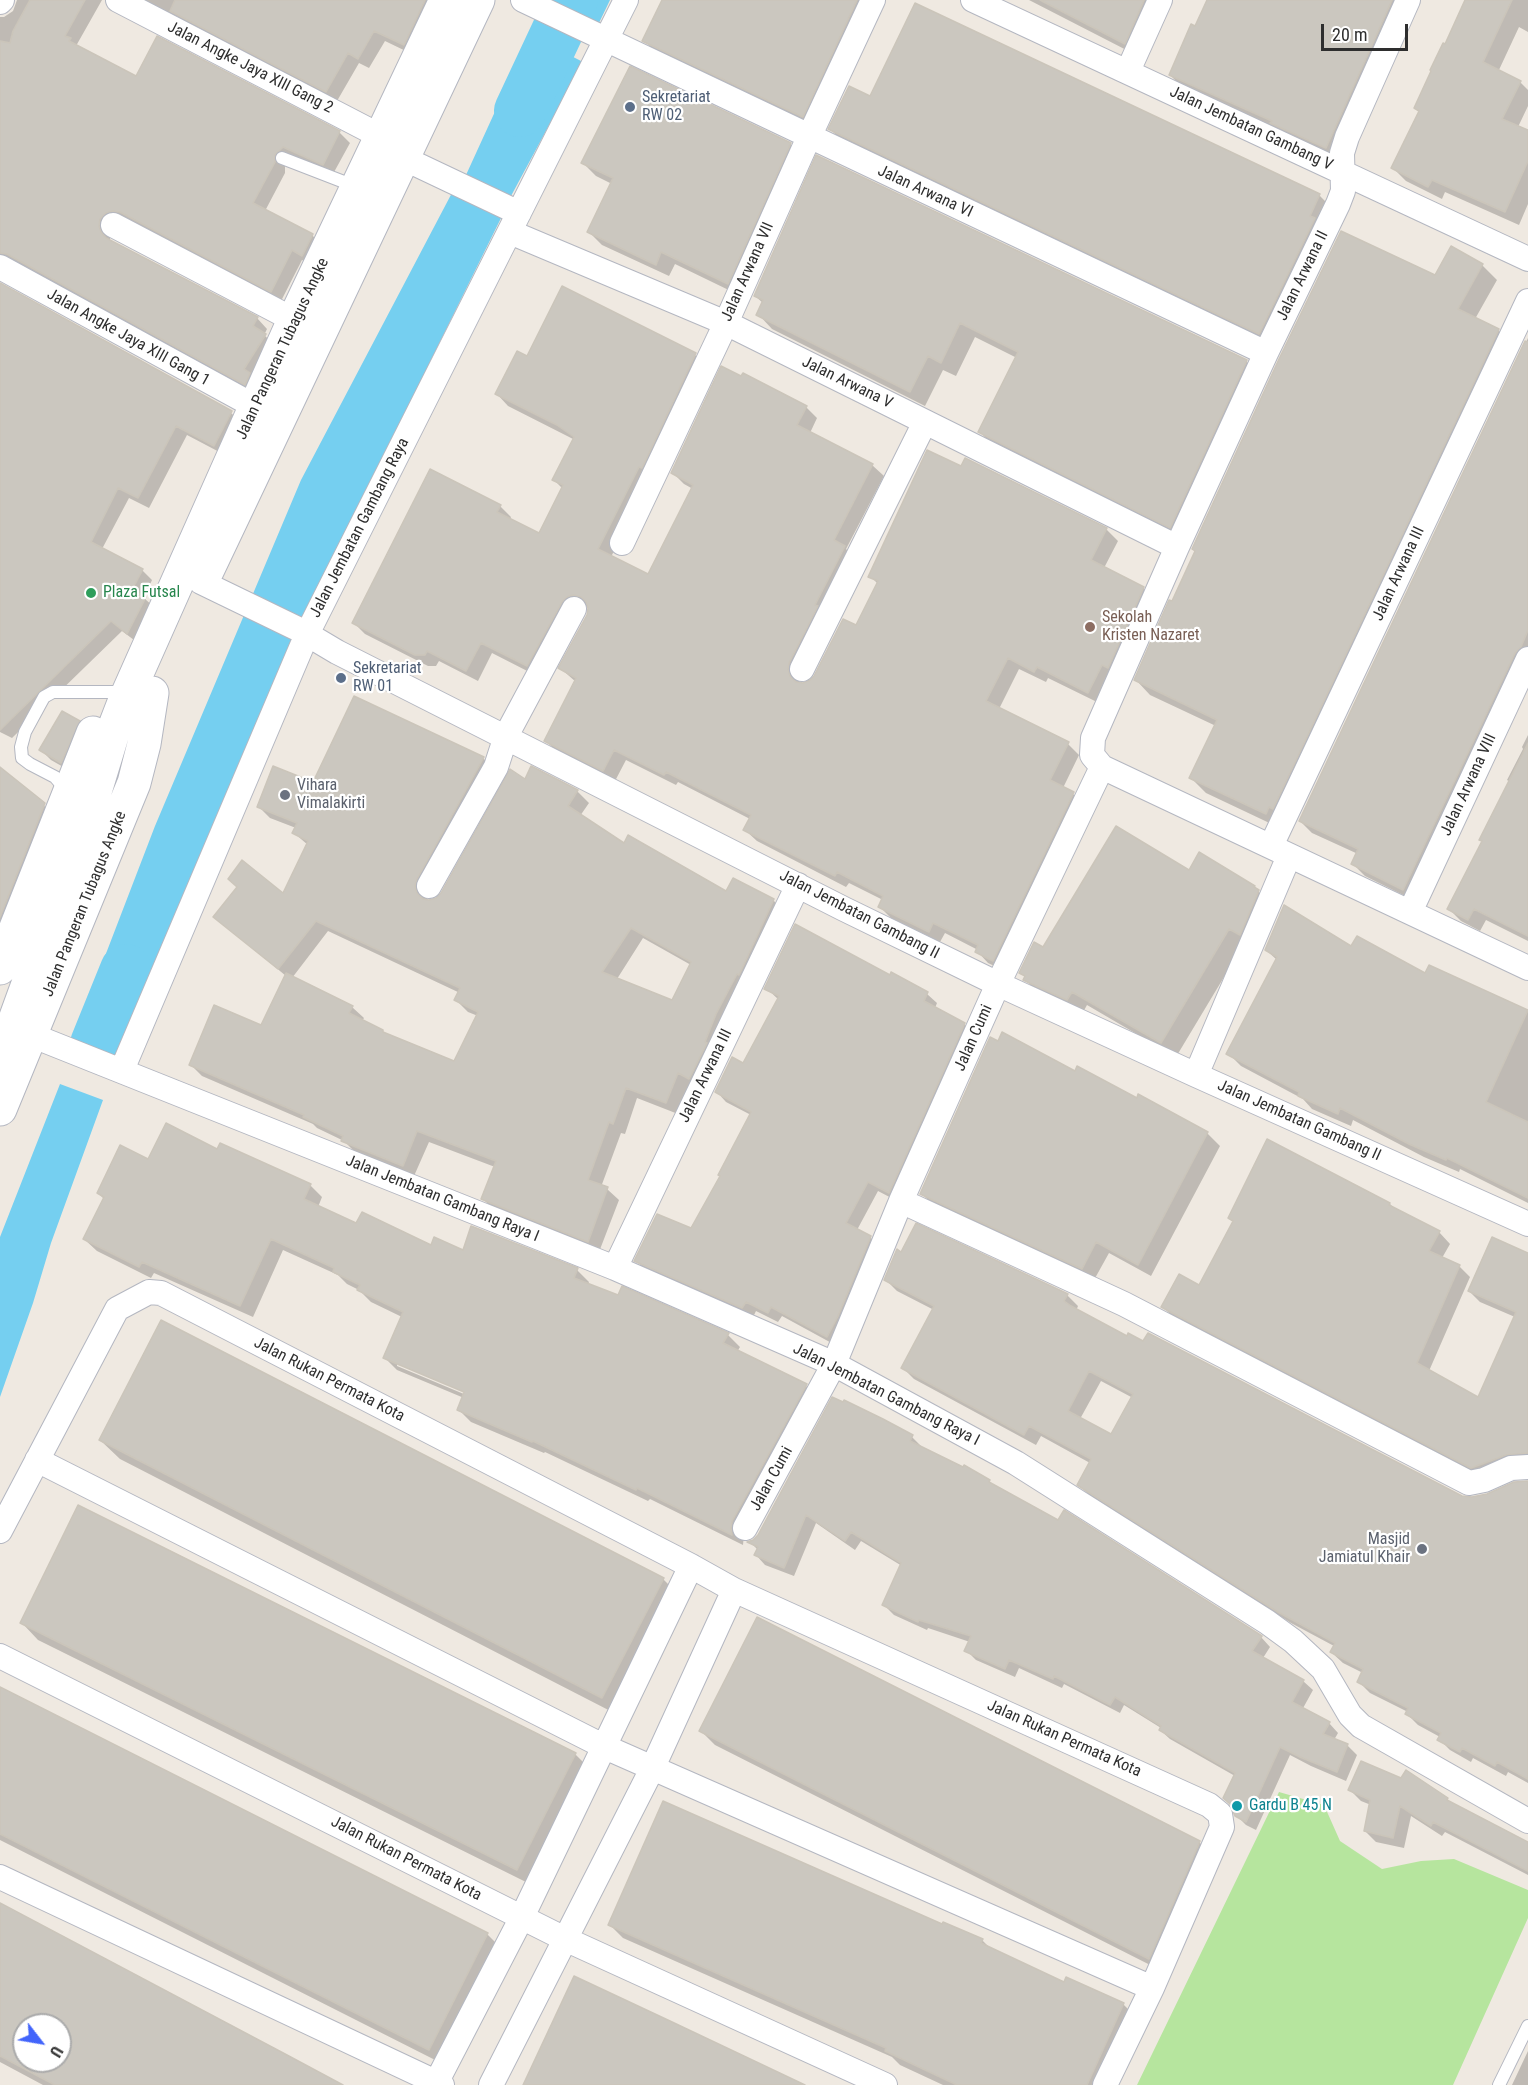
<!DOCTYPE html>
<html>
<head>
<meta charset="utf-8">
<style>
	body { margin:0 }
	#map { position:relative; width:1528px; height:2085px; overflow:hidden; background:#efe9e1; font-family:"Roboto Condensed",sans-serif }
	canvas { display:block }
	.north { position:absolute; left:12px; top:2013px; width:60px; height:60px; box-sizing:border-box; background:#fff; border:2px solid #ababab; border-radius:50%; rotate:121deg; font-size:16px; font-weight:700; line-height:24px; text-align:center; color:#2e2e2e }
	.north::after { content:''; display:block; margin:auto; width:21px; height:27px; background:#4264fb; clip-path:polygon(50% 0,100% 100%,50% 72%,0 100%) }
	.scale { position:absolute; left:1321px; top:24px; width:87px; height:27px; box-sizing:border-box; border:3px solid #2e2e2e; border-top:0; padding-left:8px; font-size:18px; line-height:21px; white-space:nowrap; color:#2e2e2e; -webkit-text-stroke:4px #fff; paint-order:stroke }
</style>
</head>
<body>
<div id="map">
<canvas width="1528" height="2085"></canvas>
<div class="north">U</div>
<div class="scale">20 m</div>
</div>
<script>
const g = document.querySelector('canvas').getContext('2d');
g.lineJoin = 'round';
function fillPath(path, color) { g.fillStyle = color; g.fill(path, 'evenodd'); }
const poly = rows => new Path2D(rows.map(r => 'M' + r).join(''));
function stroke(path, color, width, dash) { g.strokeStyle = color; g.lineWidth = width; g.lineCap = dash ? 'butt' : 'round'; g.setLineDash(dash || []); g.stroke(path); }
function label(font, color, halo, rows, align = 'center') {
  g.font = font + ' "Roboto Condensed",sans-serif'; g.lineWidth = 4.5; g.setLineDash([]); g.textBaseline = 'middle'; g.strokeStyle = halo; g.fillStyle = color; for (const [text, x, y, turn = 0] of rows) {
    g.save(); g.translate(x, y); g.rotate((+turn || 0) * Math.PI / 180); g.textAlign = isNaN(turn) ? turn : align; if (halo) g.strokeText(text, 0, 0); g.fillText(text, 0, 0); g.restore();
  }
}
const green = poly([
	[1279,1792,1324,1805,1340,1841,1382,1869,1421,1861,1454,1859,1528,1890,1528,1918,1453,2085,1137,2085]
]);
const water = poly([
	[544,0,610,0,598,25],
	[530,35,583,62,511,196,466,175],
	[454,189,503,214,317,591,126,1046,77,1029,155,826,301,480],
	[60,1084,103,1100,51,1243,33,1303,0,1397,0,1237]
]);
const shadow = poly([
	[17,0,102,0,76,46,137,78,339,132,350,143,333,174,285,165,285,173,265,211,312,235,322,246,312,265,302,260,281,301,110,230,110,241,257,318,267,329,264,335,276,346,255,394,0,269,0,17,4,17,13,11],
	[139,0,442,0,414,55,385,41,369,68,359,63,337,101,182,21,178,17],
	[663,0,882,0,816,129,657,54,644,40],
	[1029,0,1168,0,1138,56],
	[1209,0,1412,0,1340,161,1184,89,1170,75],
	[1467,0,1528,0,1528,32,1519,27,1498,72,1520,82,1528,90,1528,106,1518,127,1528,132,1528,204,1519,225,1445,192,1442,199,1406,181,1393,168,1420,112,1416,108],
	[916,5,1320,196,1333,209,1273,347,844,143,830,129,871,98],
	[790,144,803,157,741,296,675,264,669,276,602,245,589,232,612,184,596,176,583,163],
	[1482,265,1497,280,1475,319,1498,330,1513,345,1280,828,1206,793,1191,778,1216,726,1150,695,1136,680,1173,603,1436,277],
	[0,285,231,413,242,423,225,455,187,435,149,508,129,498,102,549,142,570,152,580,144,598,156,609,138,643,122,631,12,738,0,732],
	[755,296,1246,361,1261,376,1185,541,994,447,980,432,1017,358,975,337,956,376,943,370,925,406,772,329,758,314,763,303],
	[1528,338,1528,665,1415,901,1365,876,1353,864,1358,854,1312,833,1300,821],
	[695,355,706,366,611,557,649,576,693,489,684,484,673,473,806,407,817,418,810,433,872,465,884,476,846,549,855,558,800,675,799,684,804,685,811,682,856,627,878,584,870,576,961,468,966,460,1107,530,1118,541,1104,568,1143,588,1155,599,1099,703,1048,678,1046,682,1019,669,999,709,1068,744,1079,755,1063,788,1073,794,1085,805,1005,971,988,963,977,951,978,950,945,933,940,942,891,918,880,907,883,900,849,883,846,887,757,841,745,830,750,819,678,782,676,785,626,760,615,781,557,752,546,741,576,682,560,668,588,616,589,606,579,608,539,677,492,653,478,681,439,661,436,666,428,666,365,634,354,623,500,506,511,517,510,520,540,535,563,489,554,480,575,440,508,406,497,394,527,358],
	[354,698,483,758,495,770,428,891,427,901,436,900,525,781,532,768,577,791,589,803,580,816,624,846,727,893,773,900,785,912,678,1114,637,1098,625,1134,621,1133,601,1187,607,1189,619,1200,599,1252,495,1211,483,1199,495,1167,429,1142,414,1176,355,1152,344,1141,317,1128,313,1124,202,1076,190,1064,262,1027,286,976,215,917,284,896,308,845,294,833,296,828,270,818,258,806,314,784],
	[328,931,460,993,456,1000,468,1012,478,1016,455,1063,403,1042,362,1021,364,1018,352,1007,292,978],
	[643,938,691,965,672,1002,617,979],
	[79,722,89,732,72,772,51,760,41,750],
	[1528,735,1528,941,1486,920,1480,931,1461,921,1449,909,1483,842,1480,840,1510,782,1507,780,1523,749,1522,747],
	[0,769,55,815,0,950],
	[1200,854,1254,887,1269,902,1176,1057,1087,1005,1082,1014,1040,994,1025,980,1026,978,1021,973,1044,949,1189,872],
	[1352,948,1528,1012,1528,1203,1460,1169,1459,1172,1424,1157,1353,1120,1351,1126,1312,1109,1303,1099,1241,1066,1228,1053,1277,960,1266,950],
	[890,977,927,994,937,1003,935,1008,964,1024,974,1034,899,1202,878,1191,857,1230,870,1237,880,1247,837,1346,782,1316,778,1322,756,1311,753,1317,646,1270,636,1261,692,1230,722,1177,751,1115,726,1102,717,1092,743,1065,779,1000,766,988],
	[1076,1073,1207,1133,1220,1146,1151,1276,1109,1253,1094,1280,934,1206,922,1194],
	[1268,1141,1390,1204,1395,1209,1439,1232,1450,1244,1442,1258,1459,1266,1470,1277,1429,1371,1479,1399,1515,1317,1480,1302,1469,1291,1528,1254,1528,1464,1483,1478,1174,1318,1163,1307,1200,1287,1234,1222],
	[218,1151,310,1185,322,1197,318,1207,357,1225,431,1247,577,1270,589,1282,588,1285,728,1335,740,1347,737,1352,806,1386,818,1398,744,1534,743,1545,650,1499,648,1501,545,1452,544,1453,471,1422,459,1410,464,1398,397,1370,385,1358,402,1317,371,1302,359,1290,347,1284,338,1275,283,1250,253,1317,154,1273,151,1278,97,1251,84,1239,104,1199,98,1193,149,1161],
	[397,1363,472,1394,471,1397,397,1366],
	[916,1225,1067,1295,1078,1306,1076,1311,1128,1338,1463,1497,1472,1498,1487,1495,1528,1482,1528,1783,1508,1772,1506,1776,1473,1758,1471,1762,1450,1750,1439,1739,1440,1737,1418,1725,1407,1714,1408,1712,1370,1693,1359,1682,1363,1673,1343,1663,1331,1652,1334,1646,1291,1623,1090,1496,1079,1485,1090,1463,1041,1436,1036,1445,914,1379,903,1368,934,1310,897,1291,886,1280],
	[1101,1381,1133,1398,1112,1436,1080,1419],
	[912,1437,921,1446,920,1448,963,1469,964,1467,989,1481,995,1487,1261,1637,1270,1647,1263,1658,1303,1681,1313,1690,1302,1710,1329,1723,1338,1733,1334,1740,1347,1745,1357,1755,1346,1781,1311,1766,1290,1755,1256,1830,1246,1825,1236,1815,1235,1776,1170,1739,1160,1730,1161,1728,1124,1705,1120,1713,1064,1684,1062,1688,1019,1668,1015,1677,976,1660,966,1650,970,1642,928,1628,927,1630,894,1615,884,1605,902,1566,861,1541,855,1550,816,1523,794,1576,765,1565,756,1555,758,1550,750,1542],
	[100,1440,663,1579,682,1598,622,1717,120,1459],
	[757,1619,1199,1842,1214,1857,1164,1972,715,1745,701,1731],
	[22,1623,575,1754,592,1771,534,1886,38,1640],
	[0,1688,487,1934,503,1950,445,2065,0,1840],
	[1350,1790,1447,1799,1453,1805,1528,1844,1528,1875,1445,1832,1442,1836,1411,1816,1404,1848,1376,1842,1365,1831,1371,1805,1361,1801],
	[0,1904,339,2085,43,2085,0,2062],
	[24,2025,60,2025,60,2061,24,2061],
	[610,1925,943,1926,982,1940,992,1950,1065,1984,1123,2004,1137,2018,1108,2085,943,2085,900,2065,892,2057,623,1938],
	[1528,2051,1528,2085,1512,2085]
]);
const river = poly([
	[520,111,572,0],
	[96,1044,126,970]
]);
const building = poly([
	[30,0,85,0,65,36,71,38,69,41,136,76,157,36,340,131,323,165,283,147,275,155,275,162,253,203,313,234,302,256,292,250,271,292,120,212,113,211,106,213,100,219,99,226,101,232,106,238,258,317,253,326,266,334,244,369,250,373,245,385,7,254,0,253,0,41,10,43,13,31,30,0],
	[175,0,425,0,404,45,374,31,358,59,348,53,326,92,170,11,175,0],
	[662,0,857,0,803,117,642,41,662,0],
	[1040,0,1144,0,1125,44,1040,0],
	[1207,0,1392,0,1326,148,1270,123,1272,121,1169,75,1191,24,1195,26,1207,0],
	[1465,0,1512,0,1483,62,1521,81,1502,119,1528,130,1528,161,1505,212,1432,180,1428,187,1391,168,1419,111,1414,108,1431,71,1430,70,1443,43,1445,44,1465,0],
	[915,3,1320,194,1310,216,1315,218,1259,334,828,129,849,86,870,96,915,3],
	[630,66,791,143,728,284,661,252,656,265,587,232,613,178,581,163,630,66],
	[816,155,1247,360,1170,528,978,432,1018,352,960,323,941,363,928,356,910,392,756,315,763,300,754,296,816,155],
	[1341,231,1435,275,1451,246,1483,264,1458,309,1499,329,1273,809,1269,807,1266,814,1189,778,1217,720,1134,680,1169,600,1172,601,1195,551,1192,549,1279,359,1341,231],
	[0,283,232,411,214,446,176,426,138,498,118,488,91,542,143,569,132,590,146,597,127,634,111,621,0,730,0,283],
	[562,286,696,353,642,468,639,467,598,549,648,574,693,485,671,473,721,366,741,376,743,373,807,406,797,425,873,464,834,540,845,546,815,605,818,606,789,663,788,669,790,676,796,682,803,683,810,680,814,676,843,619,856,625,878,581,868,577,927,450,961,466,965,458,1107,528,1091,560,1144,587,1108,668,1102,665,1088,693,1037,667,1034,672,1008,658,986,701,1069,742,1050,780,1074,792,993,961,975,952,978,945,933,923,929,932,878,907,883,896,837,872,835,876,743,830,751,815,666,772,664,775,614,750,603,771,544,741,576,678,558,668,587,615,588,608,586,602,581,597,573,595,567,597,562,602,527,666,481,643,466,671,427,651,425,655,415,655,352,623,430,469,501,505,497,512,539,533,563,485,552,480,574,437,557,425,495,394,517,351,527,356,562,286],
	[1525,341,1528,342,1528,630,1521,647,1515,653,1403,890,1351,864,1358,849,1299,821,1525,341],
	[354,696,484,757,417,879,415,886,417,893,423,899,429,900,436,898,441,893,510,769,525,779,531,766,578,790,568,806,624,843,628,835,726,891,733,878,774,899,739,975,737,974,716,1014,705,1042,707,1043,689,1079,678,1073,666,1103,626,1088,613,1124,609,1122,588,1180,608,1187,588,1242,481,1199,496,1161,417,1131,403,1166,341,1141,343,1136,303,1117,304,1115,189,1065,214,1005,261,1025,286,973,353,1006,349,1013,383,1030,383,1032,454,1061,478,1012,454,1000,460,988,316,921,278,969,213,917,237,887,228,879,242,860,283,893,308,841,292,833,297,823,257,807,273,766,313,782,354,696],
	[631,928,691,962,672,1000,602,972,631,928],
	[62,711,80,721,61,763,39,750,62,711],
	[1528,743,1528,936,1474,909,1468,920,1447,909,1482,841,1479,840,1528,743],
	[0,767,45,803,0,917,0,767],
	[1116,826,1189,870,1199,852,1255,886,1254,887,1259,890,1240,935,1229,929,1161,1043,1072,992,1067,1000,1023,980,1025,976,1019,973,1034,942,1043,947,1116,826],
	[1284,905,1351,946,1357,936,1425,973,1429,965,1528,1010,1486,1102,1528,1122,1528,1198,1447,1158,1446,1160,1409,1144,1340,1108,1338,1114,1298,1096,1299,1092,1226,1054,1277,957,1265,950,1284,905],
	[795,924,890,975,891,972,928,992,924,1001,965,1023,889,1193,868,1182,846,1223,871,1236,838,1316,827,1337,771,1307,768,1313,746,1302,742,1308,634,1261,657,1214,691,1228,720,1176,718,1175,751,1112,715,1092,732,1057,743,1063,779,996,764,989,795,924],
	[1002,1032,1075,1071,1077,1066,1137,1098,1138,1094,1208,1132,1138,1265,1096,1242,1082,1269,920,1194,990,1037,998,1041,1002,1032],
	[166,1123,217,1149,220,1143,311,1184,304,1199,356,1223,362,1212,431,1245,434,1237,463,1250,471,1226,578,1268,574,1278,618,1295,622,1286,729,1333,723,1343,807,1384,732,1521,731,1528,732,1535,637,1488,636,1490,533,1441,532,1442,457,1410,464,1392,383,1358,403,1312,357,1290,360,1285,333,1272,334,1268,271,1239,240,1306,142,1262,139,1267,83,1239,104,1197,97,1193,120,1145,148,1159,166,1123],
	[1267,1139,1390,1203,1389,1205,1440,1231,1429,1251,1460,1265,1417,1363,1478,1397,1516,1312,1468,1291,1492,1237,1528,1253,1528,1453,1506,1455,1471,1468,1161,1307,1179,1274,1199,1285,1233,1221,1228,1218,1267,1139],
	[916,1223,1068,1294,1064,1301,1071,1306,1127,1336,1128,1333,1143,1341,1148,1333,1462,1496,1472,1497,1487,1494,1514,1482,1528,1481,1528,1779,1497,1762,1495,1766,1462,1748,1460,1752,1437,1740,1441,1733,1405,1714,1408,1708,1357,1682,1363,1669,1330,1652,1335,1643,1278,1612,1077,1485,1091,1459,1029,1426,1024,1435,901,1368,934,1306,884,1280,897,1249,901,1252,916,1223],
	[1089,1371,1133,1394,1111,1434,1068,1411,1089,1371],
	[161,1320,664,1578,602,1698,99,1440,161,1320],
	[832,1397,843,1402,844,1400,883,1419,913,1435,910,1441,963,1467,964,1465,990,1480,989,1482,1058,1520,1064,1510,1262,1636,1252,1651,1304,1680,1292,1702,1330,1722,1323,1734,1348,1744,1337,1772,1300,1757,1280,1747,1246,1822,1235,1816,1230,1804,1223,1798,1235,1773,1159,1730,1161,1726,1115,1697,1110,1705,1054,1676,1053,1679,1009,1660,1005,1669,964,1651,971,1636,919,1620,918,1622,882,1605,901,1563,851,1532,845,1541,806,1515,784,1568,754,1555,758,1547,747,1542,753,1540,758,1535,832,1397],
	[78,1505,576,1753,517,1870,20,1623,78,1505],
	[757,1617,1200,1841,1149,1959,699,1731,757,1617],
	[0,1687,488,1933,429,2050,0,1834,0,1687],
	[1361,1761,1401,1778,1406,1770,1448,1798,1447,1800,1528,1842,1528,1871,1433,1822,1431,1826,1400,1806,1393,1838,1364,1831,1370,1800,1348,1790,1361,1761],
	[663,1801,942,1924,943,1922,983,1939,981,1943,1064,1982,1066,1977,1124,2003,1087,2085,957,2085,885,2051,886,2048,608,1925,663,1801],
	[0,1903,287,2055,343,2085,55,2085,0,2056,0,1903],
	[24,2025,60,2025,60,2061,24,2061,24,2025],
	[574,1976,670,2021,805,2085,523,2085,574,1976]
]);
const lane = poly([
	[282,158,357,187],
	[67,791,55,777,30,764,22,758,21,747,25,732,44,697,53,692,125,692],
	[1499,2085,1528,2026]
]);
const street = poly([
	[118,0,382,137],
	[523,0,1266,353],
	[973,0,1528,259],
	[1408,0,1347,137,1342,153,1343,191,1338,204,1266,353,1177,547,1093,738,1092,755,1102,767,1528,968],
	[0,2,2,0],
	[1128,71,1160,0],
	[403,158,519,213],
	[113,225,294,320],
	[510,232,726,323,1177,547],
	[0,267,256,407],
	[622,543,726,323,809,137,873,0],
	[201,582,300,630,337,652,844,909,998,984,1196,1075,1528,1224],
	[802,669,925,422],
	[1271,846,1528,301],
	[429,886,496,767,506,736,574,609],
	[1410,912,1528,659],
	[31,1035,615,1268,834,1364,1016,1463,1267,1622,1293,1641,1323,1669,1350,1715,1361,1726,1528,1821],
	[122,1070,307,634,626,0],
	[1196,1075,1289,856],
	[901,1201,1124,1304,1469,1483,1484,1480,1511,1468,1528,1467],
	[615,1268,798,885],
	[37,1460,605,1747,1152,1988],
	[745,1528,834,1364,901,1201,998,984,1102,767],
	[0,1531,117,1309,149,1292,161,1293,691,1566,734,1590,1209,1805,1220,1814,1222,1827,1152,1988,1105,2085],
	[0,1656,565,1939,885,2085],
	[0,1877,442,2085],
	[435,2085,522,1917,691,1566],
	[491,2085,653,1767,734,1590]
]);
const secondary = poly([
	[207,571,478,0],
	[0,968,93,733],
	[0,1061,80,841,115,726,125,700,294,320,446,0],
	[0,1109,134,783,144,744,152,693]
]);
const markers = [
	[630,107,6,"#5c6f8a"],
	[91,593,6,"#2e9e5b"],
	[1090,627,6,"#8d6e63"],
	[341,678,6,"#5c6f8a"],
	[285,795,6,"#6b7280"],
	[1422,1549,6,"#6b7280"],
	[1237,1806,6,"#0f9aa8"]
];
const streetNames = [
	["Jalan Angke Jaya XIII Gang 2",250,68,27],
	["Jalan Jembatan Gambang V",1251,129,25],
	["Jalan Arwana VI",925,192,25],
	["Jalan Arwana VII",748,272,-66],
	["Jalan Arwana II",1303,276,-64],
	["Jalan Angke Jaya XIII Gang 1",128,338,29],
	["Jalan Pangeran Tubagus Angke",283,349,-65],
	["Jalan Arwana V",847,383,26],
	["Jalan Jembatan Gambang Raya",360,528,-63],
	["Jalan Arwana III",1399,574,-65],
	["Jalan Arwana VIII",1469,785,-65],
	["Jalan Pangeran Tubagus Angke",85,904,-68],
	["Jalan Jembatan Gambang II",859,915,27],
	["Jalan Cumi",974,1038,-66],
	["Jalan Arwana III",706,1076,-64],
	["Jalan Jembatan Gambang II",1299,1121,24],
	["Jalan Jembatan Gambang Raya I",442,1199,22],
	["Jalan Rukan Permata Kota",329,1380,27],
	["Jalan Jembatan Gambang Raya I",886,1395,27],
	["Jalan Cumi",772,1479,-61],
	["Jalan Rukan Permata Kota",1064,1739,24],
	["Jalan Rukan Permata Kota",406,1859,27]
];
const serviceNames = [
	["Sekretariat",642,98],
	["RW 02",642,116],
	["Sekretariat",353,669],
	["RW 01",353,687]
];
const leisureNames = [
	["Plaza Futsal",103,593]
];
const educationNames = [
	["Sekolah",1102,618],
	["Kristen Nazaret",1102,636]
];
const worshipNames = [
	["Vihara",297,786],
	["Vimalakirti",297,804],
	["Masjid",1410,1540,"right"],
	["Jamiatul Khair",1410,1558,"right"]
];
const cultureNames = [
	["Gardu B 45 N",1249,1806]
];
fillPath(green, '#b6e59e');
fillPath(water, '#75cff0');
fillPath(shadow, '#0003');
stroke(river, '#75cff0', 52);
fillPath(building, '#cbc7bf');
stroke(building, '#cbc5ba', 1.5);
stroke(lane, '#b4b7c1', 14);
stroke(street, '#b4b7c1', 26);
stroke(secondary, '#b4b7c1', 35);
stroke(lane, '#fff', 12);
stroke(street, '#fff', 24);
stroke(secondary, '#fff', 33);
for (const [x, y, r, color] of markers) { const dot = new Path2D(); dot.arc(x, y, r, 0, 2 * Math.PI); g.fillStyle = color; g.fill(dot); stroke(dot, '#fff', 2); }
label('16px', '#2e2e2e', '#fff', streetNames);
label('16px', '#4e5e75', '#fff', serviceNames, 'left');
label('16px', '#27864d', '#fff', leisureNames, 'left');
label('16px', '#785e54', '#fff', educationNames, 'left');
label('16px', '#5b616d', '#fff', worshipNames, 'left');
label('16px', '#0d838f', '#fff', cultureNames, 'left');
</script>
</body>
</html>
